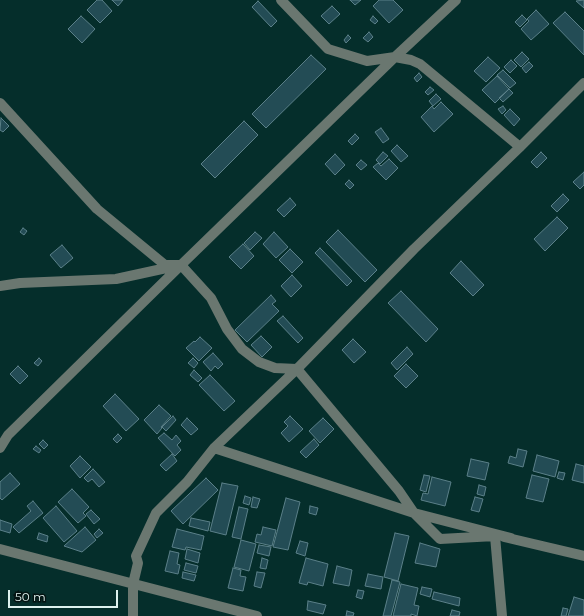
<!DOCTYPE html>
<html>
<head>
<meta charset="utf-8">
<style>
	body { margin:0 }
	#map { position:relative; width:584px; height:616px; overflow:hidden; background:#052e2b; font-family:Montserrat,sans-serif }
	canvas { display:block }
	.scale { position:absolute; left:8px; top:590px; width:110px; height:18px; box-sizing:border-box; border:2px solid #ddf1ee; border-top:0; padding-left:5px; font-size:12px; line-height:14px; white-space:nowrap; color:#ddf1ee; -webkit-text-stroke:3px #041312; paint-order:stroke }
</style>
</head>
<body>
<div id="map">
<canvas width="584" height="616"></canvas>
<div class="scale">50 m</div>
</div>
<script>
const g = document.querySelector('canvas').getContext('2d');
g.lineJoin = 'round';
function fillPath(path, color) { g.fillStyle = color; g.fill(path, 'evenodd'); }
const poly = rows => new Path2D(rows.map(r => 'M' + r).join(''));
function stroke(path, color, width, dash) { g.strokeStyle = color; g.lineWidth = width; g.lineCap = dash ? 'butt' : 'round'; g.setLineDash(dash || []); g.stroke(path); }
const building = poly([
	[97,0,102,0,112,11,100,23,87,10,97,0],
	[112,0,123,0,118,6,112,0],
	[350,0,361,0,355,5,350,0],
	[379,0,393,0,403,10,389,23,373,6,379,0],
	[584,0,584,8,576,1,584,0],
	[258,1,277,21,271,27,252,7,258,1],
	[332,6,340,14,329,24,321,16,332,6],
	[536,10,549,24,531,40,521,29,529,21,527,19,536,10],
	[565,12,584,31,584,55,553,23,565,12],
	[522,15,527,20,520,27,515,22,522,15],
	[81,16,95,29,82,43,68,29,81,16],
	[373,16,378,21,375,24,370,20,373,16],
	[369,32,373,37,368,42,363,38,369,32],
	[348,35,351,38,346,43,344,40,348,35],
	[522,52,529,59,521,67,514,60,522,52],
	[311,55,326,69,266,128,252,114,311,55],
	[488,57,500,68,486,82,474,71,488,57],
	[511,60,517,66,510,73,504,67,511,60],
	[529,62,533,66,526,73,522,68,529,62],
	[503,70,516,83,510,88,497,75,503,70],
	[419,73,422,77,417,82,414,78,419,73],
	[497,76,509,89,495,103,482,90,497,76],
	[430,87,434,90,428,95,425,92,430,87],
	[509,89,513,93,503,102,499,98,509,89],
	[436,94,441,99,433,106,429,101,436,94],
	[441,102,453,114,434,132,421,117,432,106,434,109,441,102],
	[503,106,506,110,502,114,498,109,503,106],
	[510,109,520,119,514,126,504,115,510,109],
	[1,118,9,126,3,132,0,130,1,118],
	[244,121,258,135,215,178,201,164,244,121],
	[381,128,389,139,383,143,375,132,381,128],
	[355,134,359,138,352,145,348,141,355,134],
	[397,145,408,156,401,162,391,151,397,145],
	[383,152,388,156,380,164,376,160,383,152],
	[541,152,547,158,537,168,531,162,541,152],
	[335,154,345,165,335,175,325,164,335,154],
	[389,159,398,168,386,180,373,167,378,163,381,166,389,159],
	[361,160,367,165,361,170,356,165,361,160],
	[584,172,584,185,580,189,573,182,584,172],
	[349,180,354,185,350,189,345,184,349,180],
	[563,194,569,200,557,212,551,206,563,194],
	[290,198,296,205,284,217,277,210,290,198],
	[557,217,568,228,545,251,534,239,557,217],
	[23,228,27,231,24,235,20,232,23,228],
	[338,230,377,270,365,282,326,242,338,230],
	[255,232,262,238,250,250,244,243,255,232],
	[274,232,288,247,276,258,263,244,274,232],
	[243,244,254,256,241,269,229,257,243,244],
	[62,245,73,258,61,268,50,255,62,245],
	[320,248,352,281,347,286,315,253,320,248],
	[290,249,303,262,292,273,279,260,290,249],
	[461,261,484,285,473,296,450,273,461,261],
	[292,275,302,286,291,297,281,286,292,275],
	[401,291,438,329,426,342,388,303,401,291],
	[271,295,276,301,272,304,279,311,247,342,235,330,271,295],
	[283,316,303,338,298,343,277,321,283,316],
	[261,336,272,347,262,357,251,345,261,336],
	[200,337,212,348,199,361,186,348,194,341,195,342,200,337],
	[353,339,366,352,354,363,342,350,353,339],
	[407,347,413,354,397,370,391,363,407,347],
	[213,353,223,364,218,369,215,366,211,371,203,362,213,353],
	[39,358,42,361,38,366,34,363,39,358],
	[193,358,198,363,194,368,188,363,193,358],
	[406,364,418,376,406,388,394,376,406,364],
	[18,366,28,376,20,384,10,374,18,366],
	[194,370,202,378,198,382,190,375,194,370],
	[210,375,235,401,224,411,199,385,210,375],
	[115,394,139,419,126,431,103,406,115,394],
	[159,405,171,416,161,427,162,428,157,434,144,420,159,405],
	[173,416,176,420,166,431,162,427,173,416],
	[290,416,303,429,289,442,281,433,288,426,284,422,290,416],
	[187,418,198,429,191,435,181,425,187,418],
	[323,418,334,429,320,443,309,431,323,418],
	[164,433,172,440,176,435,181,441,177,445,181,450,175,456,158,438,164,433],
	[118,434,122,438,117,443,113,439,118,434],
	[314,439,319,445,306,458,300,452,314,439],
	[43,440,48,445,44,449,39,444,43,440],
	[36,446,41,450,39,453,33,449,36,446],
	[518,449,527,451,523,467,508,463,510,456,516,458,518,449],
	[172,454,177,461,166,471,160,465,172,454],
	[537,455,559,461,555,477,533,471,537,455],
	[80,456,91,467,80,478,70,466,80,456],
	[471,459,489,463,485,480,467,476,471,459],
	[576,464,584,466,584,483,572,480,576,464],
	[93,469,105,482,99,487,92,479,88,482,84,478,93,469],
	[559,472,565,473,563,480,557,478,559,472],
	[10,473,20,484,2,500,0,498,0,482,10,473],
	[424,475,430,476,426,492,420,490,424,475],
	[532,475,549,479,543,502,526,498,532,475],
	[432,477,451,482,445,506,421,500,423,493,428,494,432,477],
	[206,478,218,490,183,524,171,511,206,478],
	[222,483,238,486,226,535,210,531,222,483],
	[479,485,486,487,484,496,477,494,479,485],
	[72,489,89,507,83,513,86,516,78,523,58,502,72,489],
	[245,496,251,498,249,505,243,503,245,496],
	[253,497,260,499,257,508,251,507,253,497],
	[475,497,483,499,479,512,471,510,475,497],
	[286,498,300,502,288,550,273,547,286,498],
	[33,501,43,513,19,533,13,527,31,511,27,506,33,501],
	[56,506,77,531,64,542,43,518,56,506],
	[310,506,318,508,316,515,309,513,310,506],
	[239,507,248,509,241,539,232,537,239,507],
	[91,510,100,519,94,524,86,514,91,510],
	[191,518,210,522,208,531,189,526,191,518],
	[0,520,12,524,10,533,0,530,0,520],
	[85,527,96,540,82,552,64,546,85,527],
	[263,527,276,530,272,546,255,542,257,534,261,535,263,527],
	[99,529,103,533,97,538,94,534,99,529],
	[177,529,204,536,201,550,186,547,185,550,172,547,177,529],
	[39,533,48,536,47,542,37,539,39,533],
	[395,533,409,536,398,581,384,577,395,533],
	[241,540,256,544,249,571,234,567,241,540],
	[300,541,308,543,305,556,296,553,300,541],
	[420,543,440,549,436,567,415,563,420,543],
	[259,545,271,547,269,556,257,553,259,545],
	[187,549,200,553,198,563,185,559,187,549],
	[170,551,179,553,177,564,180,565,178,574,165,571,170,551],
	[262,558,268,560,266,569,260,568,262,558],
	[306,558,328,564,323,586,308,582,307,585,299,583,306,558],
	[186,563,198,566,196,573,184,570,186,563],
	[337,566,352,570,349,586,333,583,337,566],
	[233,568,241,570,240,576,246,577,243,591,228,588,233,568],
	[183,572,196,575,194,581,182,578,183,572],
	[257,572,265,573,261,588,254,586,257,572],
	[368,574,383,577,381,589,365,586,368,574],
	[392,580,400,582,391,616,383,616,392,580],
	[401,584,418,588,414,605,419,606,417,616,411,614,411,616,393,616,401,584],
	[422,587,432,589,430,597,420,594,422,587],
	[358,590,364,591,362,599,356,597,358,590],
	[434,592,460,598,459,606,432,599,434,592],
	[574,597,584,600,584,616,568,616,574,597],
	[308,601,326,605,323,614,307,610,308,601],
	[563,608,568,609,566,616,561,616,563,608],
	[452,610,460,612,459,616,450,616,452,610],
	[347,611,354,613,353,616,346,616,347,611]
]);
const minor = poly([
	[281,0,328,49,367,61,395,57,456,0],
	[0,103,97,209,165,265,181,265,395,57,411,60,420,64,520,147],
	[181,265,211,298,227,329,242,349,259,362,275,368,297,369,399,491,414,513,440,539,495,536,502,616],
	[0,286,20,283,116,279,171,267],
	[0,448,8,435,181,265],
	[214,448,414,513,511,538],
	[504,537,584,556],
	[0,549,257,616],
	[133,616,133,584,138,563,136,556,156,513,187,482,214,448,297,369,414,249,520,147,584,83]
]);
fillPath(building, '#234c55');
stroke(building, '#5b8089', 1);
stroke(minor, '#6a7770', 10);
</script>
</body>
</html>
